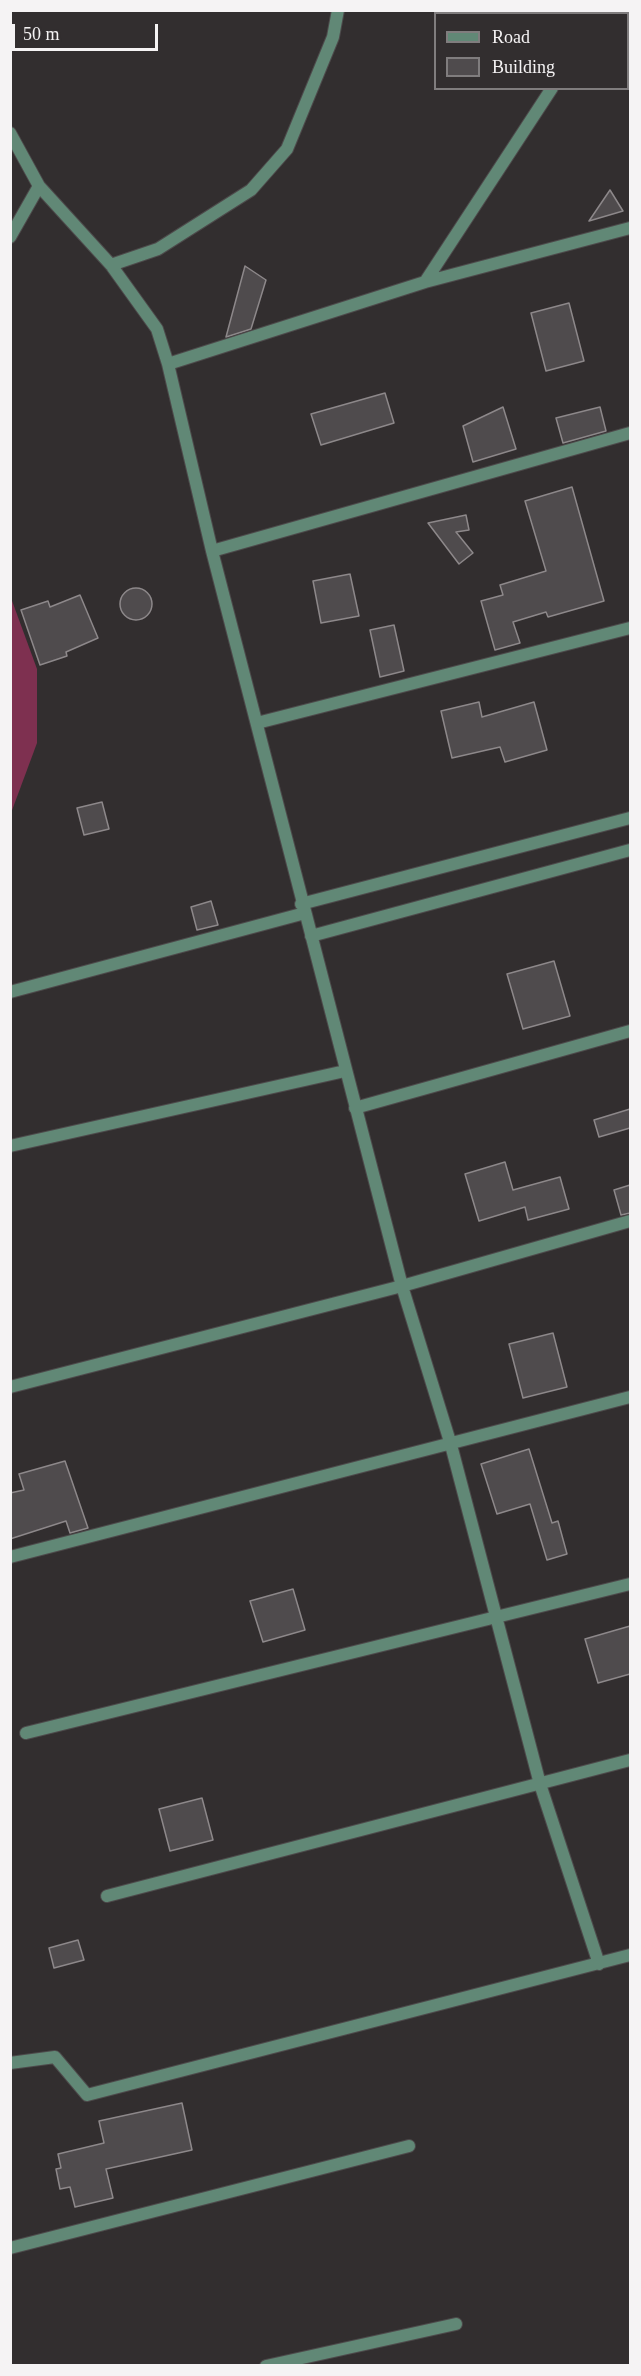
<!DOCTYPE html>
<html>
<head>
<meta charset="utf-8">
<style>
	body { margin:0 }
	#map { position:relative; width:641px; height:2376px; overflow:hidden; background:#322e2f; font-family:"Times New Roman",serif }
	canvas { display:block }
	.frame { position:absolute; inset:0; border:12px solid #f5f3f4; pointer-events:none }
	.legend { position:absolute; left:434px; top:12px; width:195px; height:78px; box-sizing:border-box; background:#322e2f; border:2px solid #807d7e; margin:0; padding:8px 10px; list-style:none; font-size:18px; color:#f5f3f4 }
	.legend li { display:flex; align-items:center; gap:12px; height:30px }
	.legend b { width:30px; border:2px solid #807d7e }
	.scale { position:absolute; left:12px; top:24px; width:146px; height:27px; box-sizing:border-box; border:3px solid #f5f3f4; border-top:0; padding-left:8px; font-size:18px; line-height:21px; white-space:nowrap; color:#f5f3f4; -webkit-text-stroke:4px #322e2f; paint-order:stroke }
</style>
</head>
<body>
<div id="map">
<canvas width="641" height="2376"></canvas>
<div class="frame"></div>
<ul class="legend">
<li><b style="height:8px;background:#618876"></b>Road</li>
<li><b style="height:16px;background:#4f4b4d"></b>Building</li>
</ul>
<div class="scale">50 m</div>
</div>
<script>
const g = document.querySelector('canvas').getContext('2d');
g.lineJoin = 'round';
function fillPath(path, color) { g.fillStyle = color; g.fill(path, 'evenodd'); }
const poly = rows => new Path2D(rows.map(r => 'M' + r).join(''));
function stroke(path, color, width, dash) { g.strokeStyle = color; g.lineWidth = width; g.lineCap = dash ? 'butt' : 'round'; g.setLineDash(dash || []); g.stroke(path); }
const green = poly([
	[11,598,37,669,37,743,11,813]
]);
const building = poly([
	[610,190,623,211,589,221,610,190],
	[245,266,266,280,251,329,226,337,245,266],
	[569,303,584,361,546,371,531,313,569,303],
	[385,393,394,423,321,445,311,414,385,393],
	[503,407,516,449,473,462,463,426,503,407],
	[600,407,606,431,563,443,556,418,600,407],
	[572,487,604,601,548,617,546,612,513,622,520,643,495,650,481,601,503,595,500,585,546,571,525,501,572,487],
	[466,515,469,530,456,532,473,553,459,564,428,523,466,515],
	[350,574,359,616,321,623,313,581,350,574],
	'120 604a16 16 0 1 1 32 0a16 16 0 1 1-32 0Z',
	[80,595,98,638,66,652,67,656,40,665,21,610,48,601,50,607,80,595],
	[394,625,404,671,380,677,370,630,394,625],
	[479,702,482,717,534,702,547,750,505,762,500,747,452,758,441,711,479,702],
	[102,802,109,829,84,835,77,808,102,802],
	[211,901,218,925,197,930,191,907,211,901],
	[554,961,570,1016,523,1029,507,974,554,961],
	[630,1109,630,1128,599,1137,594,1120,630,1109],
	[505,1162,513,1190,560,1177,569,1209,528,1220,525,1207,479,1221,465,1174,505,1162],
	[630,1185,630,1213,621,1215,614,1190,630,1185],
	[553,1333,567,1387,523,1398,509,1344,553,1333],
	[529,1449,552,1523,558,1521,567,1554,547,1560,530,1504,497,1514,481,1464,529,1449],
	[65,1461,88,1528,70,1533,66,1521,10,1539,10,1493,24,1490,19,1474,65,1461],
	[293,1589,305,1630,263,1642,250,1601,293,1589],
	[630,1626,630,1674,598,1683,585,1639,630,1626],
	[202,1798,213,1840,170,1851,159,1809,202,1798],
	[78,1940,84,1960,54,1968,49,1948,78,1940],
	[182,2103,192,2150,106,2169,113,2198,75,2207,70,2187,60,2189,56,2169,61,2168,58,2154,104,2143,99,2121,182,2103]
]);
const street = poly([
	[602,14,604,10],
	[10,133,39,186,111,265,157,329,168,364,212,551,402,1286,451,1445,540,1784,599,1964],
	[10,237,39,186],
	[111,265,158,249,251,190,287,149,333,37,338,10],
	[425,282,552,88],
	[168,364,425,282,630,228],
	[212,551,630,433],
	[257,723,630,628],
	[301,904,630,818],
	[311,936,630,850],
	[10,992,305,913],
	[355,1108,630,1031],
	[10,1146,345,1071],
	[10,1387,402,1286,630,1221],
	[10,1557,630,1397],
	[26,1733,630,1584],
	[107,1896,630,1760],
	[10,2063,55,2057,87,2095,630,1955],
	[10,2248,409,2146],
	[266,2366,456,2324]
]);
fillPath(green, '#7e3050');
fillPath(building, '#4f4b4d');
stroke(building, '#8d888a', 1.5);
stroke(street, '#4d4a4b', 14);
stroke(street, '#618876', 12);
</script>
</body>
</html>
